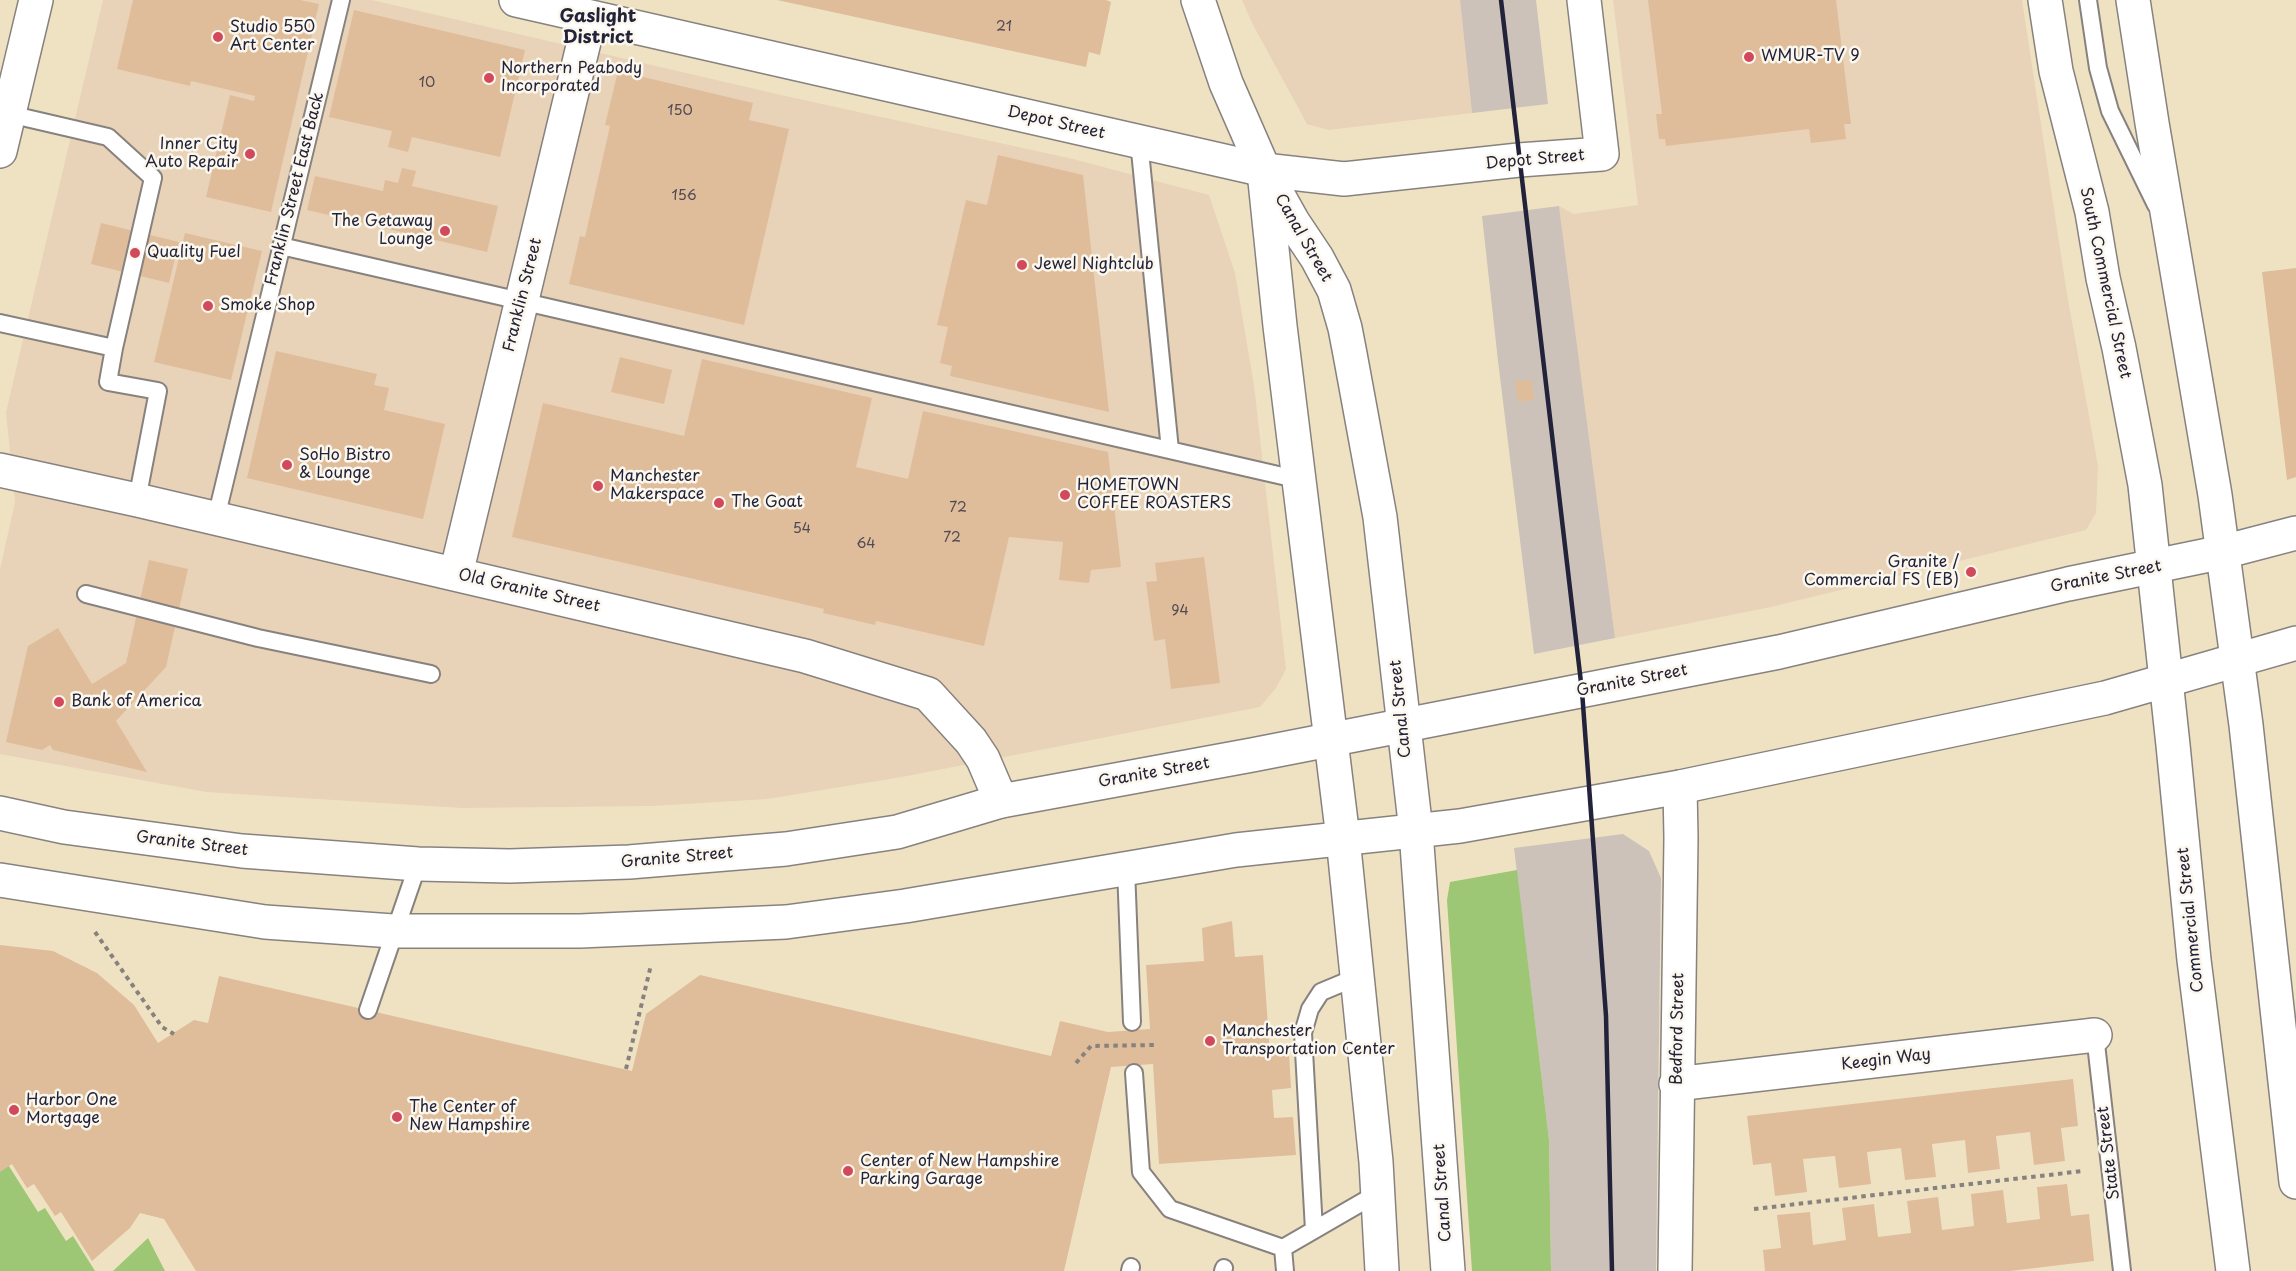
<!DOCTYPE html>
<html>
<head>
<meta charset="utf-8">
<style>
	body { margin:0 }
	canvas { display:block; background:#efe2c3 }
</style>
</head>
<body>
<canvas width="2296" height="1271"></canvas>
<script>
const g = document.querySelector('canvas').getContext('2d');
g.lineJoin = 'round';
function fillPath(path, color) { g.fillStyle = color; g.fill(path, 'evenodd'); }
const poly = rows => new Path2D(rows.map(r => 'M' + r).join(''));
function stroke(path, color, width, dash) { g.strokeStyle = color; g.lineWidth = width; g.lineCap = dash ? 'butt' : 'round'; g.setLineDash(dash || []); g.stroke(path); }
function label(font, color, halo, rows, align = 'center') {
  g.font = font + ' "Playpen Sans",sans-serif'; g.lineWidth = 5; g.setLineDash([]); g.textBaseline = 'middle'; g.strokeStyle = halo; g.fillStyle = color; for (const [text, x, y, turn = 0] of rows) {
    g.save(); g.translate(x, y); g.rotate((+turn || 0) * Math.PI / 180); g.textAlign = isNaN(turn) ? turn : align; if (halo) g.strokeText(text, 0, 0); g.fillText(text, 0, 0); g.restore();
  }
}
const built = poly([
	[103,0,372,0,781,95,1073,159,1209,195,1235,273,1254,385,1286,669,1276,688,1260,707,902,777,767,799,653,806,462,808,206,792,0,754,0,569,15,502,6,412],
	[1242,0,1460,0,1472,113,1328,130,1307,124,1252,23],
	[1613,0,2022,0,2067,294,2098,466,2096,513,2086,530,1771,607,1615,638,1559,206,1574,214,1638,205]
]);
const industrial = poly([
	[1460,0,1536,0,1548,104,1472,113],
	[1559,206,1615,638,1534,654,1498,361,1482,216],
	[1623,834,1649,851,1661,878,1656,1271,1551,1271,1549,1140,1514,848]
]);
const green = poly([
	[1517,870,1549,1140,1551,1271,1472,1271,1447,900,1450,882],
	[0,1152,38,1212,45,1208,66,1241,73,1236,95,1271,0,1271],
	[148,1238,165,1271,113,1271]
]);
const building = poly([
	[133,0,300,0,319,4,271,212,206,197,230,95,254,101,255,96,191,81,190,86,117,69],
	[777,0,1106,0,1111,2,1100,55,1089,52,1086,67],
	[1648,0,1836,0,1851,124,1844,124,1846,139,1811,143,1809,129,1666,146,1665,139,1659,139,1656,114,1662,114],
	[354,10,525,50,500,157,412,137,408,152,388,147,392,131,329,117],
	[618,71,753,103,749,120,789,129,744,325,569,284,580,236,585,237,610,126,605,125],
	[998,155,1083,175,1109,412,950,376,952,366,940,363,948,327,937,325,966,200,987,205],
	[402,168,416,171,412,186,498,206,487,252,307,210,315,176,383,191,385,180,398,183],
	[101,223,179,242,169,283,91,264],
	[185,233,262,251,231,380,154,362],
	[2296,268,2296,477,2287,480,2262,272],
	[276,351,377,374,374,385,389,388,384,410,445,424,423,519,247,478],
	[620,357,672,370,664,404,611,392],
	[702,359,872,398,856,467,908,479,923,411,1108,452,1121,567,1091,570,1089,583,1059,580,1063,542,1009,537,984,646,876,621,875,625,823,613,824,609,512,537,543,403,684,436],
	[1532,380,1534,400,1518,402,1515,381],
	[1204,557,1220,683,1171,689,1165,639,1154,641,1146,582,1157,581,1155,563],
	[149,560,188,569,166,667,116,721,147,772,53,750,50,745,42,750,6,742,28,646,58,628,92,684,126,663],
	[1232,921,1235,957,1263,955,1270,1054,1289,1053,1291,1088,1272,1090,1274,1118,1293,1117,1296,1155,1159,1164,1153,1064,1111,1067,1064,1271,196,1271,164,1219,140,1213,130,1228,92,1261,61,1212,55,1216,34,1184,27,1188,12,1164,0,1172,0,945,53,951,97,973,134,1005,158,1043,194,1020,208,1023,219,976,632,1071,646,1014,700,975,1051,1056,1060,1021,1108,1032,1150,1029,1146,965,1204,961,1202,928],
	[2073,1079,2078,1126,2061,1128,2065,1161,2034,1165,2030,1132,1996,1136,2000,1169,1968,1173,1965,1140,1932,1144,1936,1177,1905,1180,1901,1148,1867,1152,1871,1184,1839,1188,1835,1156,1803,1159,1807,1192,1775,1196,1771,1163,1753,1165,1747,1116],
	[2067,1184,2071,1216,2089,1214,2094,1261,2010,1271,1765,1271,1763,1250,1781,1248,1777,1215,1810,1212,1813,1245,1846,1240,1842,1208,1874,1204,1878,1237,1911,1233,1907,1201,1938,1197,1942,1230,1974,1226,1971,1194,2003,1190,2007,1223,2040,1219,2037,1187]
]);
const path = poly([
	[95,932,162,1027,174,1034],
	[626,1069,651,965],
	[1754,1209,2083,1171]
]);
const service = poly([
	[2088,0,2098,68,2110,111,2156,205],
	[1139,141,1170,450],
	[281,246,1300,480],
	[0,323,114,348,153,178,108,137,9,114],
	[114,348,108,382,158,391,137,500],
	[216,518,341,0],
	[86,594,258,638,431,674],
	[1126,869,1132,1022],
	[368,1010,418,864],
	[2095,1035,2122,1271],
	[1134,1073,1141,1172,1170,1209,1283,1248,1378,1193],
	[1314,1230,1303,1033,1310,1009,1321,992,1357,977],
	[1283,1248,1285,1271],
	[1130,1271,1131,1267],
	[1223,1271,1224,1268]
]);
const minor = poly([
	[516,0,1264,170,1344,179,1519,160,1602,154,1584,0],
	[2045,0,2056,71,2092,212,2103,278,2119,348,2145,485,2173,745,2194,960,2233,1271],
	[2133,0,2152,123,2215,495,2246,725,2296,1182],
	[0,470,137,500,805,656,928,694,971,741,983,759,1001,801],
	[456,574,590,17],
	[1676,1084,2095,1035],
	[1675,1271,1681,838,1680,787]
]);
const tertiary = poly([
	[1198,0,1226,83,1264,170,1293,222,1317,258,1334,290,1345,328,1350,354,1380,517,1416,831,1448,1271],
	[1265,181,1280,326,1343,838,1376,1162,1382,1271]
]);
const primary = poly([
	[0,151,36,0],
	[0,813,64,827,242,851,418,864,510,866,629,862,786,849,897,832,1001,801,1252,755,1779,652,2068,584,2223,552,2296,533],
	[0,880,265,922,393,931,580,931,786,922,905,906,1236,850,1460,826,1680,787,2105,698,2296,643]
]);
const rail = poly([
	[1501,0,1582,691,1606,1016,1612,1271]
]);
const pathBridge = poly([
	[1076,1063,1091,1046,1154,1045]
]);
const markers = [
	[218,37,6,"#d1495b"],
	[1749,57,6,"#d1495b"],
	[489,78,6,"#d1495b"],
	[250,154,6,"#d1495b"],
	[445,231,6,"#d1495b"],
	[135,253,6,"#d1495b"],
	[1022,265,6,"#d1495b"],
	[208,306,6,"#d1495b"],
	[287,465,6,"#d1495b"],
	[598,486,6,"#d1495b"],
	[1065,495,6,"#d1495b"],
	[719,503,6,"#d1495b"],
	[1971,572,6,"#d1495b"],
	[59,702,6,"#d1495b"],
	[1210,1041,6,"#d1495b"],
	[14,1110,6,"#d1495b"],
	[397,1117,6,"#d1495b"],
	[848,1171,6,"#d1495b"]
];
const numberNames = [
	["21",1004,27],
	["10",427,83],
	["150",680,111],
	["156",684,196],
	["72",958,508],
	["54",802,529],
	["72",952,538],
	["64",866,544],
	["94",1180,611]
];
const poiNames = [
	["Studio 550",230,28],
	["Art Center",230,46],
	["WMUR-TV 9",1761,57],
	["Northern Peabody",501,69],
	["Incorporated",501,87],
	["Inner City",238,145,"right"],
	["Auto Repair",238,163,"right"],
	["The Getaway",433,222,"right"],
	["Lounge",433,240,"right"],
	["Quality Fuel",147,253],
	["Jewel Nightclub",1034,265],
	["Smoke Shop",220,306],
	["SoHo Bistro",299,456],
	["& Lounge",299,474],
	["Manchester",610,477],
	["Makerspace",610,495],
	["HOMETOWN",1077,486],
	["COFFEE ROASTERS",1077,504],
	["The Goat",731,503],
	["Granite /",1959,563,"right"],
	["Commercial FS (EB)",1959,581,"right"],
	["Bank of America",71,702],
	["Manchester",1222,1032],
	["Transportation Center",1222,1050],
	["Harbor One",26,1101],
	["Mortgage",26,1119],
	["The Center of",409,1108],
	["New Hampshire",409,1126],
	["Center of New Hampshire",860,1162],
	["Parking Garage",860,1180]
];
const streetNames = [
	["Depot Street",1056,123,13],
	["Depot Street",1535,160,-5],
	["Franklin Street East Back",295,189,-76],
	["Canal Street",1303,238,60],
	["South Commercial Street",2105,283,78],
	["Franklin Street",523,295,-76],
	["Granite Street",2106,577,-11],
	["Old Granite Street",529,591,13],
	["Granite Street",1632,681,-11],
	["Canal Street",1401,709,-96],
	["Granite Street",1154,773,-10],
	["Granite Street",192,844,7],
	["Granite Street",677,858,-5],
	["Commercial Street",2191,920,-96],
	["Bedford Street",1678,1029,-89],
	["Keegin Way",1886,1060,-7],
	["State Street",2109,1153,-97],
	["Canal Street",1443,1193,-94]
];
const neighbourhoodNames = [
	["Gaslight",598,17],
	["District",598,38]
];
fillPath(built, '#e9d3b8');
fillPath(industrial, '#ccc2b9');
fillPath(green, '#9dc774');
fillPath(building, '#dfbd9a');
stroke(service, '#88827f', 20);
stroke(minor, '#88827f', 36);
stroke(tertiary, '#88827f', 36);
stroke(primary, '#88827f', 36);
stroke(path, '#88827f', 4, [4.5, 4.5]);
stroke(service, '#fff', 16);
stroke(minor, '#fff', 33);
stroke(tertiary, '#fff', 33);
stroke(primary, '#fff', 33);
stroke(rail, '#22223b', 4.5);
stroke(pathBridge, '#88827f', 4, [4.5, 4.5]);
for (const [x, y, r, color] of markers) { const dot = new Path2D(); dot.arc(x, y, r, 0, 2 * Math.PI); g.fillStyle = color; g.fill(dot); stroke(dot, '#fbf7ec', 2); }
label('14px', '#514953', null, numberNames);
label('16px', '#22223b', '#fbf7ec', poiNames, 'left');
label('16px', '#22223b', '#fbf7ec', streetNames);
label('bold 18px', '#22223b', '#fbf7ec', neighbourhoodNames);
</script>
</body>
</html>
